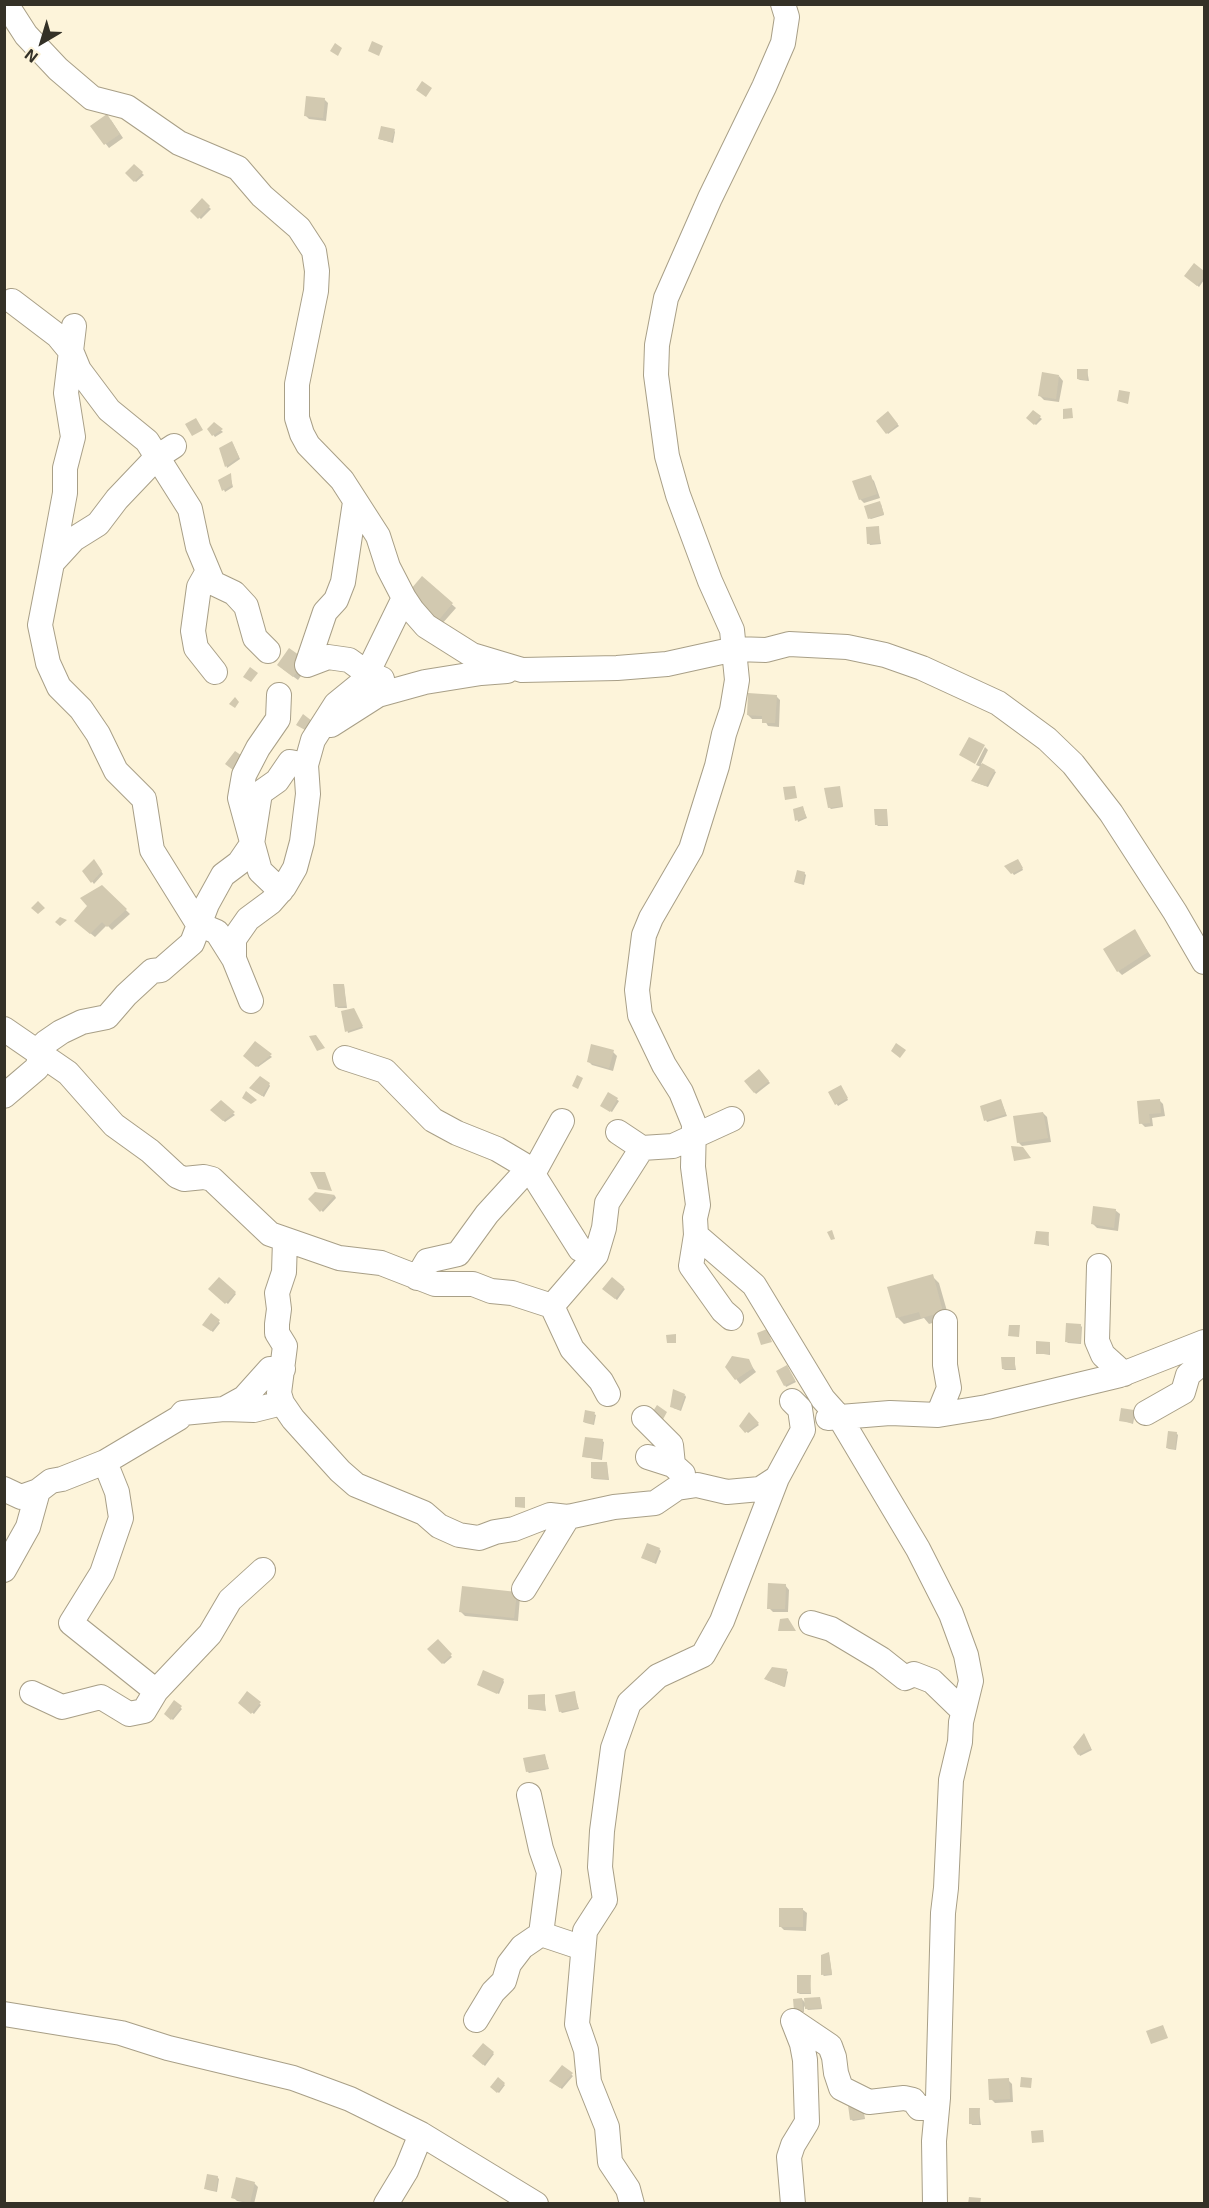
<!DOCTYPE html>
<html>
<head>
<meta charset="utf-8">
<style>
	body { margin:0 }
	#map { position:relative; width:1209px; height:2208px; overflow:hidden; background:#fdf4da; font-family:"Exo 2",sans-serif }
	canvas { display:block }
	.frame { position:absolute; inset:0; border:6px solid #343127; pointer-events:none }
	.north { position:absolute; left:12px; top:12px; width:60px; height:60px; -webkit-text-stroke:4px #fdf4da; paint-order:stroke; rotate:218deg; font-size:16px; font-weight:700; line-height:24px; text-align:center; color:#343127 }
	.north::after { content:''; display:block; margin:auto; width:21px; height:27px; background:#343127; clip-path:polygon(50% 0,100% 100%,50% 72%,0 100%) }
</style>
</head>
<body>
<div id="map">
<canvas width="1209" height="2208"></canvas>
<div class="frame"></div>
<div class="north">N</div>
</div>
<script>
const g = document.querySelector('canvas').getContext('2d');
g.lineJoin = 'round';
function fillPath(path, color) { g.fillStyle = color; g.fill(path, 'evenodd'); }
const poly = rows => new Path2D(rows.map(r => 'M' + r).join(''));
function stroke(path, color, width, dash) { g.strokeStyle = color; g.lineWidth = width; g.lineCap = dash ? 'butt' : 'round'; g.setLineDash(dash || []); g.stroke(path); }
const shadow = poly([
	[324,99,328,103,326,121,309,119,305,115],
	[111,120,123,138,109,148,92,126],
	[394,130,395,132,393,143,379,139],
	[134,166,144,175,136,182,127,173],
	[202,201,211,209,201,219,192,211],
	[1195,266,1204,273,1204,280,1199,287,1186,276],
	[1087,370,1089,381,1080,380,1078,379],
	[1059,376,1063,381,1059,402,1044,400,1040,396],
	[1033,412,1042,419,1036,425,1028,418],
	[888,413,899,426,888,434,878,422],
	[214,424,223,432,215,437,209,429],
	[233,444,240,459,227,468,221,448],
	[230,475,233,487,225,492,220,481],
	[870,477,874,481,880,498,864,503,860,499],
	[881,504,884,515,871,519,869,518],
	[878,527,881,544,870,545,869,543],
	[422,578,456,608,441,625,412,599],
	[309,665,298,680,283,669],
	[776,696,780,700,779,727,768,726,764,719,752,719,748,715],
	[985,747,988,750,981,764,996,772,988,787,974,782,981,767,976,765],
	[839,788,843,807,831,809,829,807],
	[803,808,807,818,798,822,795,810],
	[887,810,888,826,878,826,876,824],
	[95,862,103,874,94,884,84,871],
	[1020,863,1023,870,1014,875,1007,866],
	[804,873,806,875,804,885,797,883,795,882],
	[102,887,130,914,112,930,107,925,95,937,80,925],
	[1134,931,1151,956,1122,975,1118,971],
	[344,985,347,1008,338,1008,336,1006],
	[354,1009,363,1028,348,1033,342,1012],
	[256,1043,272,1057,258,1067,245,1056],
	[613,1052,617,1056,613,1071,592,1065,588,1061],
	[759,1071,770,1083,756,1094,746,1081],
	[269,1084,270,1086,264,1097,253,1090],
	[842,1089,848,1100,838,1106,830,1093],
	[609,1094,619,1101,612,1112,603,1107],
	[1159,1100,1163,1104,1165,1116,1152,1118,1153,1126,1145,1127,1141,1123],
	[1001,1101,1007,1116,987,1122,986,1120],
	[221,1102,235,1115,225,1122,212,1110],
	[1043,1113,1047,1117,1051,1142,1022,1146,1018,1142],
	[315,1193,335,1196,336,1198,323,1212,310,1199],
	[1115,1210,1120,1214,1118,1231,1097,1228,1093,1224],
	[1048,1234,1049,1246,1036,1243],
	[932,1276,939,1283,949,1318,929,1324,924,1318,904,1324,897,1317],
	[219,1279,236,1294,228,1304,210,1289],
	[612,1279,625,1289,617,1300,604,1289],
	[212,1315,220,1323,213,1332,204,1325],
	[1080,1325,1082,1327,1081,1344,1068,1343,1066,1341],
	[1050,1343,1050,1355,1037,1353],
	[1014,1358,1016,1370,1005,1370,1003,1369],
	[748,1361,756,1372,740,1384,727,1367],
	[787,1367,796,1382,786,1387,785,1385],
	[685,1395,686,1397,681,1411,673,1408],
	[1133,1411,1135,1413,1133,1424,1121,1420],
	[594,1414,596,1415,594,1425,586,1423,584,1422],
	[749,1415,759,1425,748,1433,741,1426],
	[1176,1433,1178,1435,1176,1450,1169,1449,1167,1448],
	[602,1441,604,1442,602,1460,584,1457],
	[607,1464,609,1480,594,1479,592,1478],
	[659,1549,661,1551,656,1564,643,1558],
	[785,1585,789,1590,788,1612,773,1612,769,1608],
	[463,1588,520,1597,518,1621,465,1616,461,1612],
	[438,1641,452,1657,444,1664,429,1649],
	[787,1671,788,1672,785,1687,767,1680],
	[503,1680,504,1682,499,1694,479,1685],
	[247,1693,261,1705,254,1714,240,1703],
	[574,1693,579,1709,562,1713,560,1711],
	[544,1696,546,1711,529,1709],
	[175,1703,182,1709,173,1720,166,1714],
	[1084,1735,1092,1750,1080,1756,1079,1754],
	[545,1756,549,1769,529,1773,527,1771],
	[802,1909,807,1913,806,1931,784,1930,780,1926],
	[829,1954,832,1975,824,1976,823,1975],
	[810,1977,811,1994,800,1994,798,1993],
	[820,1998,822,2009,808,2010,804,2006,804,2012,797,2012,802,1999,806,2004],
	[483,2045,494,2054,485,2066,474,2056],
	[562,2067,573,2076,562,2089,552,2082],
	[498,2079,505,2085,499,2093,492,2087],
	[1008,2080,1012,2084,1013,2102,995,2103,991,2099],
	[863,2107,865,2119,853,2121,851,2119],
	[979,2109,981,2125,972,2125,971,2123],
	[217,2177,219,2179,217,2192,208,2190,206,2189],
	[254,2183,258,2187,254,2204,237,2201,233,2197]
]);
const building = poly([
	[372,41,383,46,379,56,368,51],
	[335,43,342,48,338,56,330,51],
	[422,81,432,88,426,97,416,90],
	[306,96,325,98,323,118,304,116],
	[107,114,120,134,104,145,90,126],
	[381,126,395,129,391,142,378,139],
	[134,164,143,172,134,182,125,173],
	[202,198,210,206,198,219,190,211],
	[1194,263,1204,271,1204,277,1197,286,1184,276],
	[1077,369,1088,369,1087,380,1077,379],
	[1042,372,1059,375,1056,399,1038,396],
	[1119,390,1130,392,1128,404,1117,401],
	[1072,408,1073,418,1063,419,1063,409],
	[1033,410,1041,416,1034,425,1026,418],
	[888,411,898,424,886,434,876,421],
	[196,418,203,430,192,436,185,424],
	[214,422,223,429,212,436,207,429],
	[232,441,239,457,225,467,219,448],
	[231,473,232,485,222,491,218,480],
	[871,475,877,494,859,500,852,481],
	[880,501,884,514,868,519,864,506],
	[879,526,880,543,867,544,866,527],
	[422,576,453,603,437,622,406,595],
	[289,648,306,660,293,677,277,665],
	[250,667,258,673,251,682,243,677],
	[748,693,777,695,775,723,762,723,762,716,747,715],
	[235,697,239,702,235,708,229,704],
	[303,714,312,721,305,730,296,725],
	[969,737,985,745,975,764,959,755],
	[235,751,248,760,237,773,225,764],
	[982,763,995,770,986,786,971,781],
	[795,786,797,798,785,800,783,787],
	[840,786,843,806,828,808,824,788],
	[803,806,806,817,795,821,793,809],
	[874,809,887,809,887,825,875,825],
	[94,859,102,871,91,883,82,871],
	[1018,859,1023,868,1011,874,1004,866],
	[797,870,805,872,802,884,794,882],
	[102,885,127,909,107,927,102,922,90,934,74,921,87,906,80,898],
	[38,901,45,908,38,914,31,908],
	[60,917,67,920,60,926,55,922],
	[1135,929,1148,952,1117,972,1103,949],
	[333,984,344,984,346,1006,335,1007],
	[354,1008,363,1026,345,1032,341,1011],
	[316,1035,325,1048,317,1051,309,1036],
	[255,1041,272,1054,256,1067,243,1056],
	[896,1043,906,1050,900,1058,891,1051],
	[591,1044,614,1050,609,1068,587,1062],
	[759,1069,769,1081,754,1093,744,1081],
	[577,1075,583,1078,578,1089,572,1086],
	[260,1076,270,1083,262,1096,249,1088],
	[841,1085,848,1098,835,1105,828,1092],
	[246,1091,257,1100,251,1104,242,1098],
	[608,1092,618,1098,610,1112,600,1106],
	[1001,1099,1006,1114,984,1121,980,1106],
	[1160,1099,1161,1113,1149,1114,1150,1123,1139,1124,1137,1101],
	[221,1100,235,1112,223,1121,210,1110],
	[1043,1112,1048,1138,1017,1143,1013,1116],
	[1011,1146,1023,1147,1031,1158,1014,1161],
	[310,1172,325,1172,332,1191,318,1189],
	[315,1192,335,1195,320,1212,308,1199],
	[1093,1206,1116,1209,1114,1228,1091,1224],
	[832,1230,835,1239,831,1240,827,1232],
	[1036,1231,1049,1232,1048,1245,1034,1244],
	[933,1274,943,1312,921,1318,919,1312,896,1318,887,1287],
	[219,1277,236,1292,225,1304,208,1289],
	[612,1277,624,1287,615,1299,602,1289],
	[211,1313,220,1320,211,1331,202,1325],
	[1066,1323,1081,1324,1080,1343,1065,1342],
	[1009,1325,1020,1325,1019,1337,1008,1336],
	[767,1329,772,1342,761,1345,757,1333],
	[676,1334,676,1343,667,1343,666,1335],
	[1036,1341,1050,1342,1049,1354,1036,1354],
	[732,1356,749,1359,753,1368,735,1380,725,1367],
	[1001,1357,1015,1357,1015,1369,1002,1369],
	[787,1365,795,1380,784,1386,776,1371],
	[673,1389,685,1394,680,1410,670,1407],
	[657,1405,667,1412,661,1423,650,1416],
	[1121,1408,1134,1410,1132,1423,1119,1421],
	[585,1410,595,1412,593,1424,583,1422],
	[749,1412,759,1423,745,1433,739,1426],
	[1168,1431,1177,1432,1175,1449,1166,1448],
	[585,1437,603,1439,601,1459,582,1457],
	[591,1462,607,1462,608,1479,591,1478],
	[515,1497,525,1497,525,1508,515,1507],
	[647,1543,660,1548,654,1563,641,1558],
	[768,1583,786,1584,785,1609,767,1609],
	[462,1586,517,1592,514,1618,459,1612],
	[788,1618,796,1631,778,1631,780,1619],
	[438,1639,452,1654,442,1664,427,1649],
	[772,1667,787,1669,784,1687,764,1679],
	[483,1670,504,1679,497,1694,477,1685],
	[247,1691,261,1702,251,1714,238,1703],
	[575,1691,578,1708,559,1712,555,1695],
	[545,1694,545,1710,528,1709,528,1695],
	[174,1700,182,1706,171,1720,164,1714],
	[1084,1733,1091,1748,1078,1755,1073,1747],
	[545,1754,548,1768,526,1772,523,1758],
	[779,1908,803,1908,803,1927,779,1927],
	[829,1952,832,1974,821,1975,821,1955],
	[797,1975,811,1975,810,1993,797,1993],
	[820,1997,822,2008,805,2009,804,1998],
	[802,1998,803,2011,794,2011,793,1999],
	[1163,2025,1168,2038,1151,2044,1146,2031],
	[483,2043,494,2052,483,2065,472,2056],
	[562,2065,573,2073,560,2088,549,2081],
	[498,2077,505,2083,497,2093,490,2087],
	[1021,2077,1032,2078,1031,2088,1020,2087],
	[1009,2078,1010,2099,989,2100,988,2079],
	[862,2103,864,2118,850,2120,848,2105],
	[969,2108,980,2108,979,2124,969,2124],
	[1043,2130,1044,2142,1032,2143,1031,2131],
	[207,2174,218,2176,216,2191,204,2189],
	[236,2177,255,2182,250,2203,231,2198],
	[969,2197,981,2198,980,2204,968,2204]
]);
const minor = poly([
	[6,4,26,35,58,69,92,98,127,107,179,143,238,168,262,196,299,228,314,251,317,271,316,291,297,384,297,418,302,434,308,445,342,480,378,536,388,567,404,598,412,610,426,626,472,655,522,670,617,668,667,664,735,649,766,650,789,644,847,647,885,655,922,668,998,703,1047,739,1073,764,1111,813,1175,912,1204,962],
	[783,4,787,17,783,43,764,87,710,198,666,298,657,345,656,375,667,456,678,495,710,581,732,630,737,680,732,710,724,734,717,766,691,849,651,918,644,935,637,990,640,1015,664,1065,681,1092,694,1124,693,1167,698,1205,695,1218,696,1235,754,1285,823,1399,840,1418,918,1549,951,1614,966,1655,971,1681,961,1722,960,1742,951,1780,946,1888,943,1913,938,2098,934,2141,935,2204],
	[12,301,58,336,72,353,79,370,109,410,147,441,190,509,198,547,213,583,234,593,246,606,255,638,268,651],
	[174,446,157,457,117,499,98,524,74,539,52,563,40,625,48,663,59,687,81,709,98,734,116,771,144,799,152,850,198,924,217,932,234,959],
	[52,563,65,493,65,468,73,437,66,393,74,326],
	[208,571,199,587,193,631,196,648,215,672],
	[307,665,325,612,336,600,343,582,355,502],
	[307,665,328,657,349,660,367,673,382,679],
	[279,695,278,719,258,748,244,775,240,798,260,871,281,891],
	[331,725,378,695,425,682,481,673,507,671],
	[251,1001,234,959,234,939,248,919,271,902,284,887,295,868,302,842,308,794,306,765,313,740,336,704,363,682,404,598],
	[4,1029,68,1073,114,1125,150,1151,177,1176,184,1179,204,1177,212,1179,270,1234,339,1258,381,1263,435,1284,473,1284,491,1291,512,1293,552,1306],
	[345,1058,385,1071,433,1120,457,1133,497,1149,529,1168,580,1249],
	[4,1096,37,1068,45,1043,61,1032,82,1022,107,1017,126,995,152,971,161,970,192,943,207,904,223,875,239,863,252,844,260,793,277,781,290,762,306,765],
	[618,1132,642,1148],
	[533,1174,562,1121],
	[696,1235,691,1266,723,1311,731,1318],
	[285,1240,284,1272,277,1293,279,1309,277,1324,277,1333,285,1346,279,1393,282,1403,293,1419,340,1471,356,1485,424,1513,439,1526,459,1535,479,1538,495,1532,514,1529,550,1515,568,1517,614,1507,655,1503,677,1488,697,1485,727,1492,760,1489,777,1478,803,1430,800,1409,792,1401],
	[1099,1266,1097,1341,1103,1355,1124,1374],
	[417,1278,427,1261,458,1254,487,1214,529,1168],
	[608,1394,601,1381,572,1349,552,1306,596,1255,604,1228,607,1203,642,1148,673,1146,732,1119],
	[225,1409,254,1410,282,1403],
	[1146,1413,1183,1392,1188,1375,1203,1362,1204,1355],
	[938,1415,949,1388,945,1365,945,1322],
	[644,1418,671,1445,673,1465],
	[828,1418,890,1413,938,1415,987,1407,1120,1375,1204,1342],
	[648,1457,673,1465,683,1474],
	[4,1489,21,1497,38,1491],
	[4,1570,28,1527,38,1491,51,1481,62,1479,105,1462,179,1418,183,1413,224,1409,244,1398,270,1369,283,1369],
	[524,1589,568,1517],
	[811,1623,831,1629,881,1659,905,1678,914,1674,932,1681,963,1711],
	[156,1691,210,1634,230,1600,263,1570],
	[32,1693,62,1707,101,1697,129,1714,144,1711,156,1691,71,1623,102,1573,121,1518,117,1492,105,1462],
	[529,1795,541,1849,549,1872,541,1934],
	[4,2014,121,2033,168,2048,293,2078,350,2099,421,2134,536,2204],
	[476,2020,493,1992,504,1981,509,1964,522,1947,541,1934,583,1948],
	[793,2021,830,2046,834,2057,836,2073,841,2088,869,2102,904,2098,913,2100,919,2108,937,2108],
	[793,2021,802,2044,805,2060,807,2122,793,2145,789,2157,793,2204],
	[386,2204,406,2171,421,2134],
	[632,2204,628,2189,610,2162,607,2127,589,2082,586,2050,577,2024,585,1931,605,1900,600,1867,602,1831,613,1748,629,1703,658,1676,703,1655,722,1621,777,1478]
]);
fillPath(shadow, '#0003');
fillPath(building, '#d2c9b0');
stroke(minor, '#a89f87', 26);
stroke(minor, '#fff', 24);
</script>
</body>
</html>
